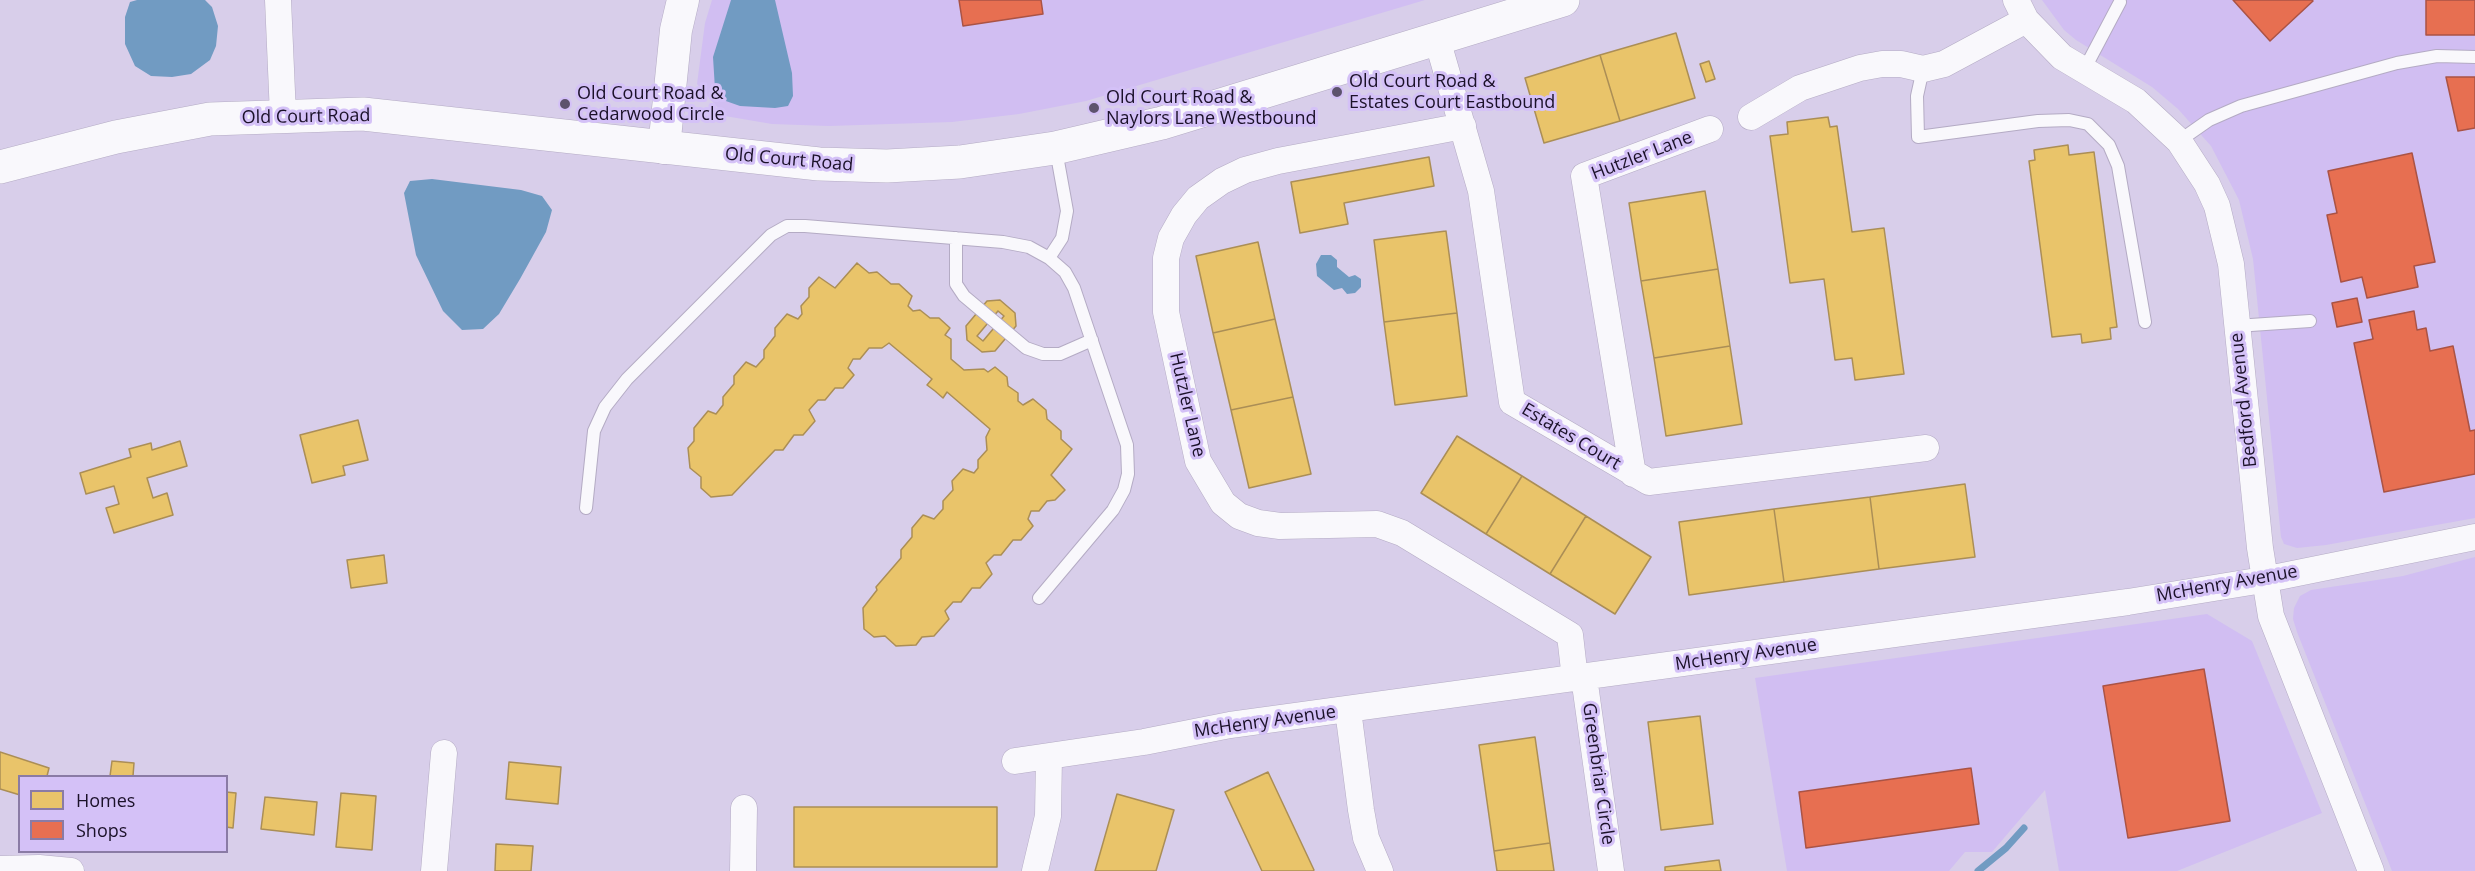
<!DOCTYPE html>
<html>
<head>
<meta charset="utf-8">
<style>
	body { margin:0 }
	#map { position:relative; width:2475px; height:871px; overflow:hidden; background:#d8ceea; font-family:"Open Sans",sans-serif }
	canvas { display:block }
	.legend { position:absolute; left:18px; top:775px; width:210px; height:78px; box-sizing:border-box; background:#d4c1f7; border:2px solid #8a7ba5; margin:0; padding:8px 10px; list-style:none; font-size:18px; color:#1b1129 }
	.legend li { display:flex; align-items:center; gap:12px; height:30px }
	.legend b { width:30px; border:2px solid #8a7ba5 }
</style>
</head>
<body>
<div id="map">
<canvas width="2475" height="871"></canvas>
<ul class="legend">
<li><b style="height:16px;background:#e9c46a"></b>Homes</li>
<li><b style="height:16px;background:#e76f51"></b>Shops</li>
</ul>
</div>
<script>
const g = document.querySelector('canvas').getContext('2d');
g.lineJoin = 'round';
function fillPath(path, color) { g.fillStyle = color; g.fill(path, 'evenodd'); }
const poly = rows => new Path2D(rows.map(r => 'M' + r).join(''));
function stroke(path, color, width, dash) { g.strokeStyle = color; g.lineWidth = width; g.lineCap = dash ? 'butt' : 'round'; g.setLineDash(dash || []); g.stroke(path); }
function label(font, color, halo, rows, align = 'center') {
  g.font = font + ' "Open Sans",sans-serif'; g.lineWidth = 6; g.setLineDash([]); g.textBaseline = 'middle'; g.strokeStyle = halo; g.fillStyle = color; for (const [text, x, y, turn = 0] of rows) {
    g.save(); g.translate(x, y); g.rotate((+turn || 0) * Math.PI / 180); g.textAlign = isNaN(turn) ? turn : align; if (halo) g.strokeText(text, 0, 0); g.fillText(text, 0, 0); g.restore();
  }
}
const built = poly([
	[712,0,1425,0,1086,101,1019,114,952,122,829,126,772,124,725,116,697,84,705,23],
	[2042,0,2475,0,2475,518,2326,545,2297,548,2284,544,2281,537,2253,259,2239,200,2211,146,2178,109,2152,87,2076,40,2064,30],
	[2475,557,2475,871,2392,871,2297,632,2293,619,2294,608,2300,596,2311,590,2403,576],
	[2207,614,2252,641,2322,813,2177,871,2059,871,2045,790,1992,852,1965,852,1949,871,1787,871,1755,678]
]);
const water = poly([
	[137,0,205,0,212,7,218,26,216,46,210,60,191,74,172,77,151,76,135,66,125,44,125,17,130,2],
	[731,0,775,0,792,73,793,96,788,106,775,108,740,106,723,100,715,89,713,57],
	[432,179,521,190,542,196,552,210,546,232,520,279,499,314,483,329,462,330,443,311,416,255,404,193,410,181],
	[1321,255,1331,255,1337,260,1337,267,1349,277,1355,275,1361,279,1361,287,1355,293,1347,294,1342,288,1334,290,1317,276,1316,264]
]);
const homes = poly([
	[1676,33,1695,98,1620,121,1600,55,1676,33],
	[1600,55,1620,121,1544,143,1525,78,1600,55],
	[1709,61,1715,79,1706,82,1700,64,1709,61],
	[1828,117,1830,127,1837,126,1852,232,1884,228,1904,374,1855,380,1852,358,1835,360,1824,279,1790,283,1770,136,1788,134,1787,122,1828,117],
	[2068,145,2069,155,2094,152,2117,327,2110,328,2111,339,2082,343,2081,334,2052,337,2029,161,2035,160,2034,150,2068,145],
	[1429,157,1434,186,1344,203,1348,224,1300,233,1291,182,1429,157],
	[1705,191,1718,269,1641,281,1629,203,1705,191],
	[1446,231,1457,313,1384,322,1374,240,1446,231],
	[1258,242,1275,319,1213,333,1196,256,1258,242],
	[857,263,869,273,877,272,891,284,899,284,912,296,908,306,913,311,920,310,930,318,939,318,950,328,945,335,951,339,951,359,964,370,984,369,988,372,995,367,1007,377,1008,386,1018,393,1018,401,1023,405,1033,399,1046,410,1047,419,1061,431,1061,439,1072,449,1051,475,1065,490,1055,500,1047,501,1039,511,1031,511,1028,519,1033,526,1021,540,1013,540,1001,555,994,555,986,563,992,574,980,588,972,588,961,602,953,602,945,611,949,619,934,636,922,637,916,645,896,646,885,636,874,637,864,629,863,608,877,590,876,587,901,558,901,550,912,537,912,528,923,515,934,519,943,509,943,501,953,490,952,481,963,469,974,473,978,468,978,460,987,450,986,437,990,429,947,392,943,398,935,391,927,385,932,379,889,343,882,348,869,348,860,359,853,359,848,368,854,375,843,388,835,388,825,400,818,400,809,410,815,421,803,435,794,435,783,450,775,450,732,495,711,497,701,488,701,477,690,468,688,448,694,441,694,428,708,411,716,414,723,405,723,397,734,384,734,376,746,362,756,367,764,358,764,350,775,336,775,328,787,314,798,319,802,314,801,306,809,297,809,288,819,277,835,288,857,263],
	[1718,269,1730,346,1654,358,1641,281,1718,269],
	[1000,300,1015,313,1016,326,995,351,982,352,967,340,966,326,987,301,1000,300],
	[998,311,1004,316,983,341,977,336,998,311],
	[1457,313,1467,396,1395,405,1384,322,1457,313],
	[1275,319,1293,397,1231,410,1213,333,1275,319],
	[1730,346,1742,424,1666,436,1654,358,1730,346],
	[1293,397,1311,474,1249,488,1231,410,1293,397],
	[358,420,368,460,343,466,345,475,312,483,300,435,358,420],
	[1457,436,1522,476,1486,534,1421,493,1457,436],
	[180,441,187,466,147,478,153,498,167,493,173,515,114,533,106,508,119,504,114,486,86,494,80,473,131,457,129,449,151,443,152,450,180,441],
	[1522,476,1586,516,1550,574,1486,534,1522,476],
	[1965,484,1975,557,1879,569,1870,497,1965,484],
	[1870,497,1879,569,1784,582,1774,509,1870,497],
	[1774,509,1784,582,1689,595,1679,522,1774,509],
	[1586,516,1651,557,1615,614,1550,574,1586,516],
	[384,555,387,583,351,588,347,560,384,555],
	[1700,716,1713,824,1661,830,1648,722,1700,716],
	[1535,737,1550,843,1494,851,1479,745,1535,737],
	[0,752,49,768,47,776,20,776,20,795,0,789,0,752],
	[112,761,134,763,133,776,110,776,112,761],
	[509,762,561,767,558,804,506,799,509,762],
	[1268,772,1314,870,1313,871,1262,871,1225,792,1268,772],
	[226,792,236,793,233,828,226,827,226,792],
	[341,793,376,796,372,850,336,847,341,793],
	[1117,794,1174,810,1156,871,1095,871,1117,794],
	[265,797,317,802,314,835,261,829,265,797],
	[794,807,997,807,997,867,794,867,794,807],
	[1550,843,1554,871,1497,871,1494,851,1550,843],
	[496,844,533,846,531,871,495,871,496,844],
	[1719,860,1721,871,1665,871,1665,867,1719,860]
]);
const shops = poly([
	[959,0,1041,0,1043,14,963,26,959,0],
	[2233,0,2312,0,2313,1,2270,41,2233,0],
	[2426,0,2475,0,2475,35,2426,35,2426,0],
	[2446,77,2475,77,2475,128,2458,131,2446,77],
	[2412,153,2435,262,2414,266,2418,287,2367,298,2362,277,2341,282,2327,215,2337,213,2328,171,2412,153],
	[2357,298,2362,322,2337,327,2332,303,2357,298],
	[2414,311,2417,330,2426,328,2430,351,2453,346,2470,431,2475,430,2475,474,2384,492,2354,343,2373,339,2369,320,2414,311],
	[2204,669,2230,821,2128,838,2103,686,2204,669],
	[1971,768,1979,824,1806,848,1799,792,1971,768]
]);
const stream = poly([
	[1978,871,2006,848,2024,828]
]);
const service = poly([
	[1923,69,1917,96,1918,137,2038,121,2069,120,2088,124,2109,145,2118,166,2145,322],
	[2083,72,2120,2],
	[2179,141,2209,120,2241,106,2397,63,2437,56,2475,57],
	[956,238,956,284,964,296,1026,348,1043,354,1060,354,1092,340],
	[1049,258,1062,238,1067,211,1056,150],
	[2236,326,2310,321],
	[586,508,594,431,605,407,627,379,771,235,787,226,805,226,1003,242,1029,247,1049,258,1065,272,1074,288,1127,445,1128,474,1124,490,1113,510,1039,598]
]);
const minor = poly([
	[278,0,283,115],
	[2016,0,2026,20,2062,57,2136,101,2179,141,2207,184,2217,206,2231,264,2260,548,2271,616,2371,871],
	[1437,39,1481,191,1512,402,1649,482,1926,448],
	[1751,117,1800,88,1860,68,1882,64,1901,64,1923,69,1944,64,2026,20],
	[1463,126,1278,161,1245,170,1222,181,1198,198,1184,215,1171,238,1166,258,1166,312,1198,461,1223,503,1239,516,1258,523,1280,526,1377,524,1402,533,1570,635,1575,679],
	[1633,474,1584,176,1710,129],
	[1584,677,1611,871],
	[1348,710,1361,810,1366,838,1380,871],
	[1015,761,1144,742,1230,725,2128,602,2263,580,2475,537],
	[0,869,39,868,71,871],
	[434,871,444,753],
	[743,871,744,808],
	[1035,871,1048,816,1049,757]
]);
const tertiary = poly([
	[664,148,676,30,683,0]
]);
const secondary = poly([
	[0,167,116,137,210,119,363,114,819,164,887,166,960,162,1055,148,1162,123,1563,0]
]);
const markers = [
	[1337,92,6,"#5d536d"],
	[565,104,6,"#5d536d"],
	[1094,108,6,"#5d536d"]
];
const poiNames = [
	["Old Court Road &",1349,82],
	["Estates Court Eastbound",1349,103],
	["Old Court Road &",577,94],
	["Cedarwood Circle",577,115],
	["Old Court Road &",1106,98],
	["Naylors Lane Westbound",1106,119]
];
const streetNames = [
	["Old Court Road",306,117,-1],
	["Hutzler Lane",1642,156,-21],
	["Old Court Road",789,160,5],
	["Bedford Avenue",2244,400,-96],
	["Hutzler Lane",1187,405,77],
	["Estates Court",1571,437,31],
	["McHenry Avenue",2227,584,-10],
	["McHenry Avenue",1746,655,-8],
	["McHenry Avenue",1265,722,-8],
	["Greenbriar Circle",1598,774,82]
];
fillPath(built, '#d1bef2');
fillPath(water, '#719bc2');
fillPath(homes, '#e9c46a');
stroke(homes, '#ab8e56', 1.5);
fillPath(shops, '#e76f51');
stroke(shops, '#aa5345', 1.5);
stroke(stream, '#719bc2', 7);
stroke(service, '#b4abc4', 14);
stroke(minor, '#b4abc4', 27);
stroke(tertiary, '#b4abc4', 33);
stroke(secondary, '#b4abc4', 34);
stroke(service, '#f9f8fc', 12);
stroke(minor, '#f9f8fc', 26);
stroke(tertiary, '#f9f8fc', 32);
stroke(secondary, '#f9f8fc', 33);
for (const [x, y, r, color] of markers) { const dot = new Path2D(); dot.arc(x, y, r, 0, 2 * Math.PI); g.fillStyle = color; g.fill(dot); stroke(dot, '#d4c1f7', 2); }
label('18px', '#1b1129', '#d4c1f7', poiNames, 'left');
label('18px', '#1b1129', '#d4c1f7', streetNames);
</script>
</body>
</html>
